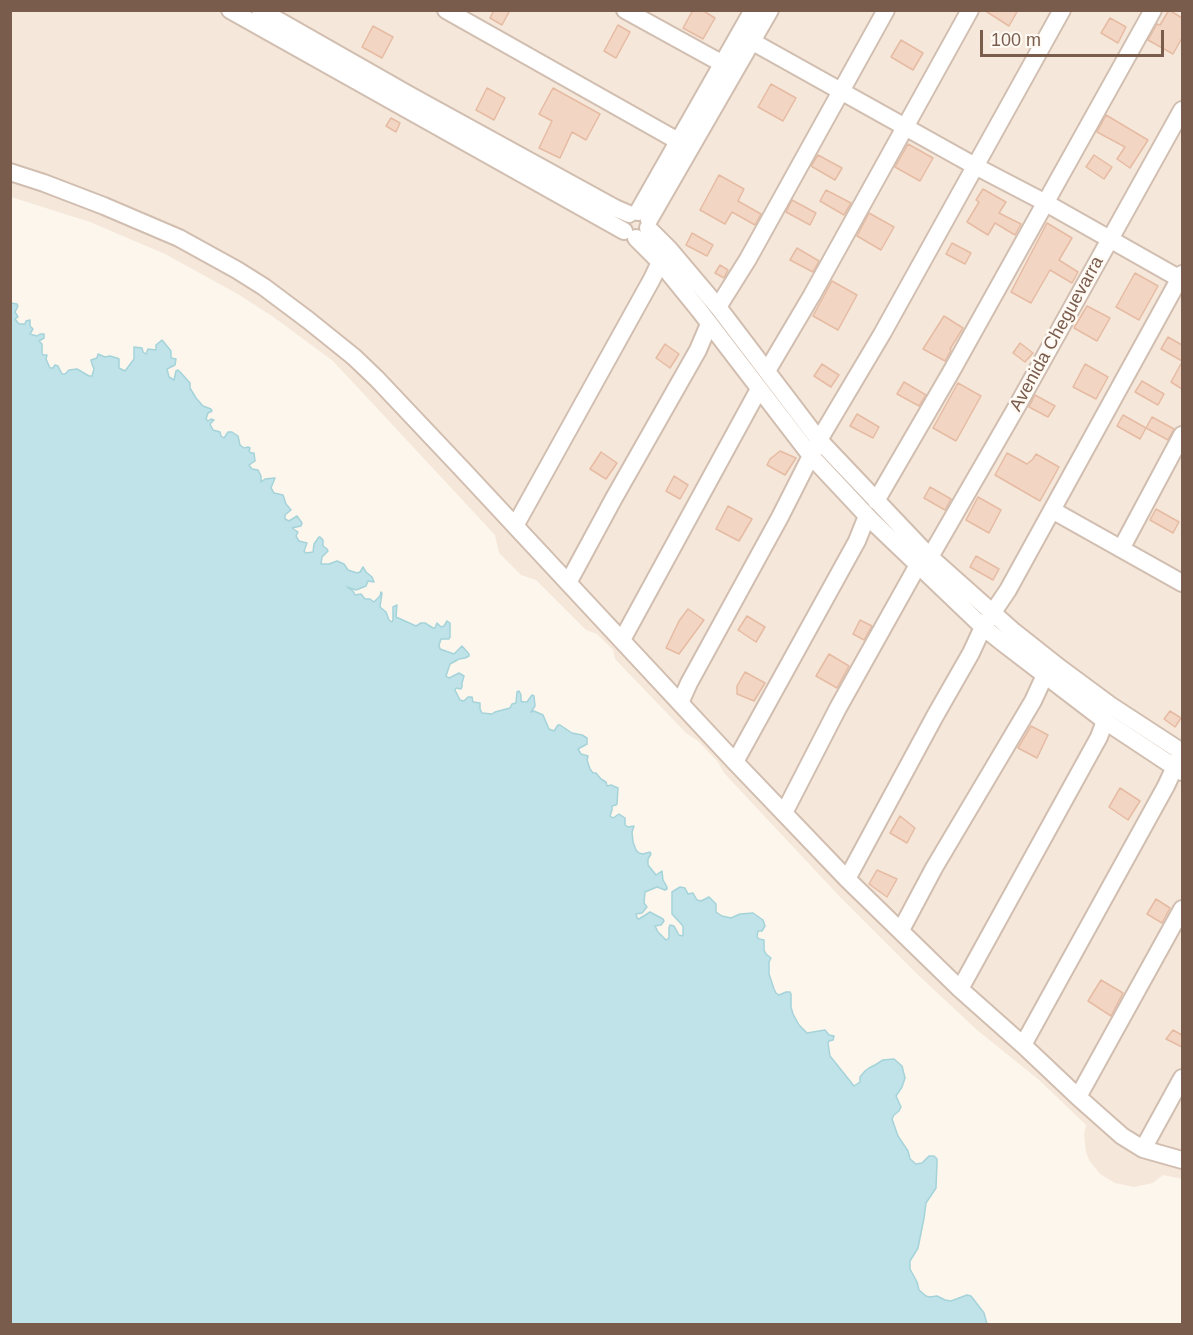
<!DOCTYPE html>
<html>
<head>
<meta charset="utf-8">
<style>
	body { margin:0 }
	#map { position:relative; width:1193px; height:1335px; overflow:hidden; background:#fdf6ec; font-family:Helvetica,sans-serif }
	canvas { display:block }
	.frame { position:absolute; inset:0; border:12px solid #7a5c4d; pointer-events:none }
	.scale { position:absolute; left:980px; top:30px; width:184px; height:27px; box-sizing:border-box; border:3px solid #7a5c4d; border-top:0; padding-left:8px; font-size:18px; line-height:21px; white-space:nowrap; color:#7a5c4d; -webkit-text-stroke:4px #fffaf3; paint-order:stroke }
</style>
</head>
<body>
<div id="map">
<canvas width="1193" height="1335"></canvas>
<div class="frame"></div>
<div class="scale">100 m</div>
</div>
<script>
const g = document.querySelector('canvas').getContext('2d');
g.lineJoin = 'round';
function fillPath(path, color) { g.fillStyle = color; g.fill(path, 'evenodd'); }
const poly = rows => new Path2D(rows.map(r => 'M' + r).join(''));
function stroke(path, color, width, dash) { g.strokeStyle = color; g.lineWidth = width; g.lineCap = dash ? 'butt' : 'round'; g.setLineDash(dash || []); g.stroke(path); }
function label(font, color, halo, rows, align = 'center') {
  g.font = font + ' Helvetica,sans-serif'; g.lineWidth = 5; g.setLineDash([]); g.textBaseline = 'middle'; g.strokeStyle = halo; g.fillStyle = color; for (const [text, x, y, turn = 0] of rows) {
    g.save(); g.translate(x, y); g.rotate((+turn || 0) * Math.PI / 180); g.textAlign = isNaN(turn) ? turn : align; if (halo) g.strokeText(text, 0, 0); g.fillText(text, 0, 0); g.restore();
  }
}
const residential = poly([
	[11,11,1182,11,1182,1179,1163,1175,1153,1183,1134,1187,1115,1183,1100,1174,1089,1160,1086,1152,1084,1135,1086,1125,1039,1080,977,1030,916,973,840,897,724,773,718,762,698,741,686,733,615,659,613,650,597,634,586,630,536,580,521,575,499,553,495,535,333,361,272,316,236,293,165,254,90,222,11,197]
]);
const water = poly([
	[11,303,17,304,18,306,15,312,18,317,15,319,19,324,25,324,26,321,30,320,30,326,33,329,30,334,37,336,40,334,44,334,44,338,39,341,42,344,42,353,43,355,47,355,46,359,50,368,53,368,55,365,58,366,62,374,65,374,69,370,77,369,89,376,92,376,94,369,92,364,91,360,97,358,98,354,105,357,110,356,117,358,119,359,119,368,125,371,134,359,134,347,142,348,143,352,146,354,148,349,156,350,156,345,162,340,171,351,171,358,176,359,175,365,167,369,169,377,174,380,176,371,178,370,181,373,190,383,190,388,196,398,203,406,211,409,212,411,208,413,206,419,208,421,211,419,214,420,210,424,213,430,220,432,221,436,224,438,228,432,232,432,238,436,240,445,244,448,248,447,250,448,249,451,251,453,254,453,255,461,249,465,252,469,258,470,261,476,261,482,265,479,275,478,271,488,274,493,283,495,286,504,291,510,285,515,285,519,289,521,297,516,302,523,301,526,292,528,298,532,296,536,299,541,307,543,304,551,306,553,313,552,314,544,319,537,320,537,323,540,323,546,327,549,328,551,322,557,321,564,329,564,337,561,344,564,348,570,357,573,360,572,363,567,366,572,372,577,374,582,368,581,366,586,356,590,347,587,353,591,355,595,361,594,365,599,370,599,374,602,380,596,381,592,382,593,380,607,386,612,389,620,392,622,393,620,393,607,397,605,396,617,416,626,421,623,425,623,433,628,435,628,437,623,441,627,444,626,447,621,450,623,450,637,449,639,441,639,439,645,440,649,454,654,462,646,469,654,469,656,465,658,459,659,450,664,446,676,449,678,459,673,464,676,462,683,462,687,461,689,456,688,455,690,460,700,464,701,468,697,472,697,473,702,480,703,480,709,482,713,492,714,495,712,510,708,512,704,516,703,517,692,519,691,521,695,521,701,523,702,527,702,532,695,534,696,535,706,531,712,534,711,543,715,549,729,554,731,558,725,560,725,572,733,582,735,587,738,587,744,578,749,581,754,588,756,587,760,590,769,593,773,596,773,601,779,606,782,607,786,611,785,618,788,617,804,616,805,612,806,612,810,610,816,613,818,619,814,625,818,625,825,628,827,634,826,632,832,633,842,636,850,639,853,643,854,650,852,651,854,648,859,648,865,656,875,662,871,663,880,667,887,667,889,665,890,657,887,645,892,644,903,647,907,642,913,636,914,637,918,639,919,650,912,663,919,664,921,661,925,655,926,658,932,666,940,669,938,669,928,670,925,674,926,679,935,683,936,683,926,672,914,672,892,680,887,685,888,688,894,693,893,697,900,701,901,709,897,716,904,716,912,722,916,731,918,740,914,753,913,763,920,765,926,762,931,758,931,757,937,759,939,764,940,764,950,766,954,771,958,769,962,769,974,774,989,776,993,779,995,786,992,790,992,791,994,791,1007,793,1014,799,1025,807,1033,825,1030,829,1035,834,1036,833,1040,829,1041,828,1043,830,1056,854,1086,860,1082,860,1077,865,1071,869,1068,875,1065,883,1060,894,1059,902,1066,905,1078,902,1087,896,1096,901,1107,899,1111,894,1115,892,1119,898,1136,908,1151,910,1159,916,1164,922,1163,929,1156,934,1156,937,1159,937,1163,936,1188,926,1203,924,1218,918,1248,910,1261,910,1269,917,1282,919,1290,926,1296,930,1297,937,1296,945,1300,951,1301,967,1295,971,1296,984,1313,987,1324,11,1324,11,303]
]);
const building = poly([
	[494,10,510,10,502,25,490,18,494,10],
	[693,10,702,10,715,18,703,39,683,28,693,10],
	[984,10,1018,10,1009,26,984,10],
	[1169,10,1182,18,1182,38,1173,54,1148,40,1157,24,1160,25,1169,10],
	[1110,18,1126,27,1118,43,1101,33,1110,18],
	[618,25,630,32,616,58,604,51,618,25],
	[373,26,393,37,382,58,362,47,373,26],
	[901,40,923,53,913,70,891,57,901,40],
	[771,84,796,98,783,121,758,107,771,84],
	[487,88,505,98,494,120,476,110,487,88],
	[553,88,600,114,586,140,572,132,560,158,539,148,552,121,539,114,553,88],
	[1106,115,1148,140,1130,168,1117,159,1125,147,1097,132,1106,115],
	[391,118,400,123,396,132,386,126,391,118],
	[908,144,933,158,920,181,895,167,908,144],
	[818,155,842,168,835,180,811,166,818,155],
	[1094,155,1112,167,1104,179,1086,167,1094,155],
	[719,175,744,189,738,201,761,214,755,225,732,212,725,224,700,210,719,175],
	[983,189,1006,202,999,213,1021,224,1015,235,995,223,988,235,967,222,979,202,976,200,983,189],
	[826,190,851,203,844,215,820,201,826,190],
	[792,200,816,213,810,225,786,212,792,200],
	[869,213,894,227,881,250,857,236,869,213],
	[1047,223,1072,238,1059,260,1078,272,1072,283,1050,270,1031,303,1011,292,1047,223],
	[692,233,713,245,707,256,686,245,692,233],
	[952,243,971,253,965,264,946,254,952,243],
	[797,248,819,261,813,272,790,260,797,248],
	[720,265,728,270,724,278,715,273,720,265],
	[1135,273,1158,286,1139,320,1116,307,1135,273],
	[832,281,857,295,838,330,813,316,832,281],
	[1087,306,1110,318,1097,341,1074,328,1087,306],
	[944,316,963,328,950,349,951,350,945,361,923,349,944,316],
	[1168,337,1182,345,1182,361,1161,349,1168,337],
	[1020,343,1033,353,1025,362,1013,353,1020,343],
	[665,344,679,354,670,368,656,358,665,344],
	[1182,362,1182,389,1171,382,1182,362],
	[822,364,839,375,831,387,814,376,822,364],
	[1085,364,1108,377,1096,399,1073,387,1085,364],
	[1142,381,1164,394,1158,405,1135,392,1142,381],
	[904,382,926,395,919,406,897,394,904,382],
	[958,383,981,396,956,441,933,428,958,383],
	[1035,395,1055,406,1048,417,1029,407,1035,395],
	[857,414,879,427,873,438,850,426,857,414],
	[1123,415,1146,428,1140,439,1117,426,1123,415],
	[1152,417,1174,429,1168,440,1146,428,1152,417],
	[780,451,796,458,785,475,767,465,770,459,780,451],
	[601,452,617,463,606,479,590,469,601,452],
	[1007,453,1027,464,1033,459,1036,454,1059,467,1040,501,995,475,1007,453],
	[674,476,688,485,680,499,666,491,674,476],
	[930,487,951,499,945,510,924,498,930,487],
	[978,497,1001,510,989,533,966,520,978,497],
	[728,506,752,519,739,541,716,529,728,506],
	[1156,509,1179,522,1173,533,1150,520,1156,509],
	[976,556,999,569,993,580,970,567,976,556],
	[688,609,704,620,679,654,666,648,679,621,688,609],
	[747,616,765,627,756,642,738,630,747,616],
	[860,620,872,626,864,640,853,634,860,620],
	[829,654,849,666,837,688,816,676,829,654],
	[745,672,765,683,754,701,737,694,737,686,745,672],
	[1170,711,1181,718,1175,727,1164,719,1170,711],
	[1031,726,1048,735,1037,758,1018,748,1031,726],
	[1120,788,1140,801,1128,820,1109,807,1120,788],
	[900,816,915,828,907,843,890,833,900,816],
	[877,870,897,879,887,897,869,884,877,870],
	[1156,899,1170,908,1162,923,1147,914,1156,899],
	[1101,980,1123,993,1111,1016,1088,1001,1101,980],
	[1173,1030,1182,1035,1182,1047,1166,1039,1173,1030]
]);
const minor = poly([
	[230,10,624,231],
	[260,10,411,96,615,208,629,214],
	[446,10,678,141],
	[625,10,723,64],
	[753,42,975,166,1046,203,1182,280],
	[10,172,44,183,104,206,179,238,237,270,264,287,308,320,354,357,377,379,463,470,735,762,847,879,960,989,1023,1045,1078,1097,1122,1136,1143,1149,1182,1160],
	[638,212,753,10],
	[649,220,770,10],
	[648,228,669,249,718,307,819,440,930,557,1012,630,1060,668,1110,705,1182,752],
	[636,238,660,262,699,310,811,456,870,519,983,627,1003,643,1105,721,1182,772],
	[718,307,748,259,886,10],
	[767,371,812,295,970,10],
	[876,501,951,372,1153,10],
	[1052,510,1182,583],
	[515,526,652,279,660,262],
	[1121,549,1182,435],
	[930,557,1016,408,1182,110],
	[568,583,614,498,698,350,709,324],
	[622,640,759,389],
	[680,703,689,683,780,517,819,440,882,334,1062,10],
	[735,762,857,541,867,516],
	[784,813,838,708,918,565],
	[847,879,935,716,971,653,983,627,1008,590,1182,274],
	[901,930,934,868,1033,701,1045,675],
	[960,989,1099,737,1105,721],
	[1023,1045,1166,786,1179,758],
	[1078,1097,1182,909],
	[1143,1149,1182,1078]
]);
const streetNames = [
	["Avenida Cheguevarra",1057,334,-61]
];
fillPath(residential, '#f5e8da');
fillPath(water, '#bfe3e8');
stroke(water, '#a5d3da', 1.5);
fillPath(building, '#f3d5c3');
stroke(building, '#e6bba3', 1.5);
stroke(minor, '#d1beb0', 20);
stroke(minor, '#fff', 16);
label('18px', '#7a5c4d', '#fffaf3', streetNames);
</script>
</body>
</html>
